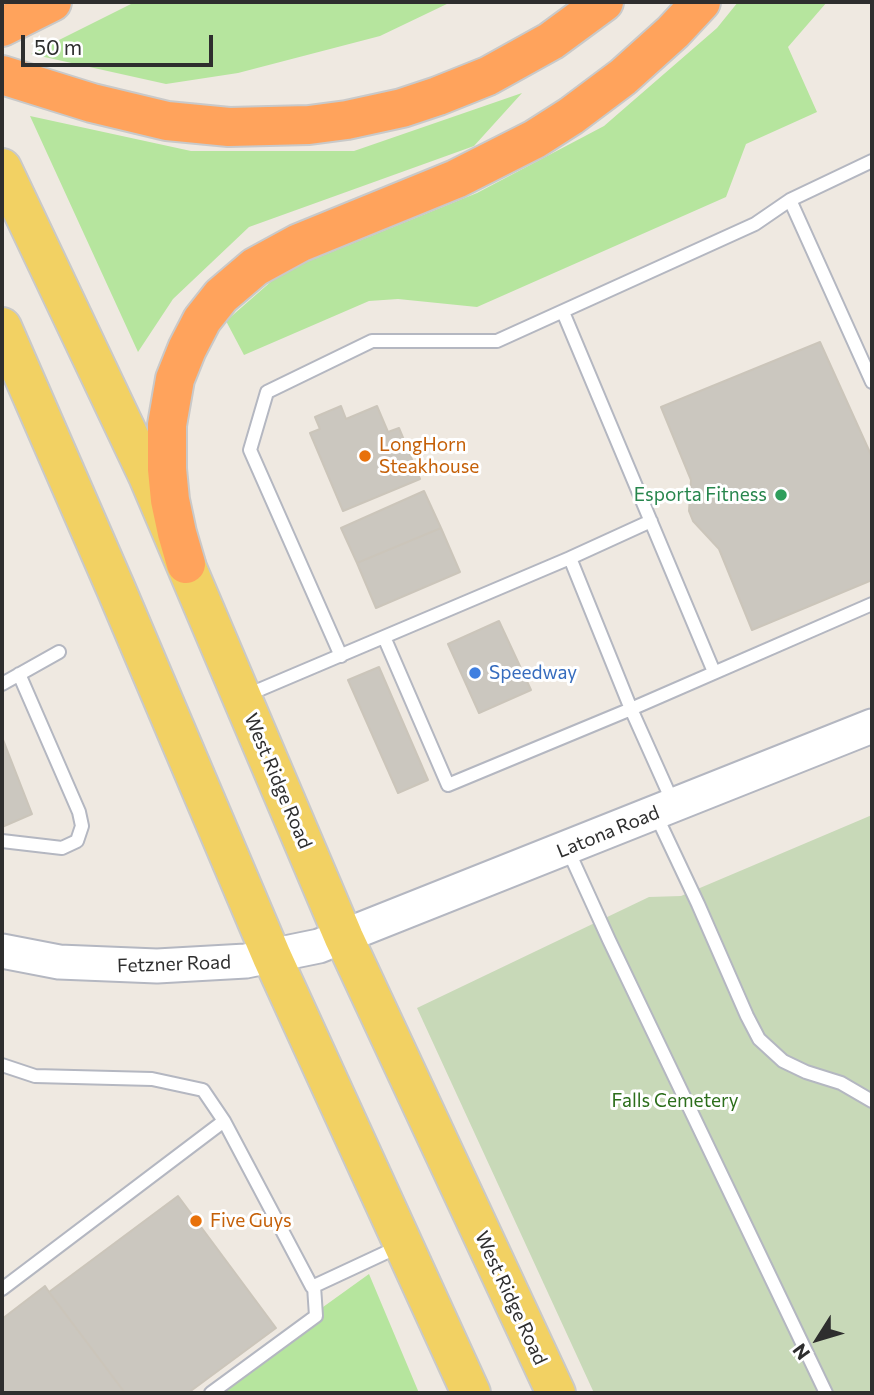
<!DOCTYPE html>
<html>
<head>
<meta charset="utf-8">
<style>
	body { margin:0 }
	#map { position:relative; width:874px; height:1395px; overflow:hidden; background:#efe9e1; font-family:Commissioner,sans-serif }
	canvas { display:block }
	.frame { position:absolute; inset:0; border:4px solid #2e2e2e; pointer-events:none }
	.north { position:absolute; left:783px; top:1304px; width:70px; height:70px; -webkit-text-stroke:5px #fff; paint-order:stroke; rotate:233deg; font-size:19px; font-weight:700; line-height:28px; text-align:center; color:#2e2e2e }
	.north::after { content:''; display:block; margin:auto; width:24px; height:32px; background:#2e2e2e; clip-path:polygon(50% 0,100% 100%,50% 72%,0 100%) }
	.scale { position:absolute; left:21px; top:35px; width:192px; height:32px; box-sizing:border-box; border:4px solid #2e2e2e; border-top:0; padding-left:9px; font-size:21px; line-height:24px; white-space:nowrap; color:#2e2e2e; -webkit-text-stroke:5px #fff; paint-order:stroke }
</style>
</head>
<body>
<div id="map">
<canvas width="874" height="1395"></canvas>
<div class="frame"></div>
<div class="north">N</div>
<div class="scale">50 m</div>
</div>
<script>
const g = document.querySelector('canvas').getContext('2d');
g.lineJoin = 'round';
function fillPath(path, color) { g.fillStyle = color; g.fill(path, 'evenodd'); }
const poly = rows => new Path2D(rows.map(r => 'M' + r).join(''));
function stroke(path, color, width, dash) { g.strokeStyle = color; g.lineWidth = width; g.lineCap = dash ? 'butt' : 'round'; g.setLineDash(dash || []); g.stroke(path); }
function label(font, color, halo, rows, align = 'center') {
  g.font = font + ' Commissioner,sans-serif'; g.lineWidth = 6; g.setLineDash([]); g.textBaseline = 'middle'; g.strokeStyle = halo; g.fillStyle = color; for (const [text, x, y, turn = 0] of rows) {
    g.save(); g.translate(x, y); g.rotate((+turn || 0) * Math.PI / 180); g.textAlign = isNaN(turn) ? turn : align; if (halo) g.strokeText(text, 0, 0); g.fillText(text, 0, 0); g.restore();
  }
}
const green = poly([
	[135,2,451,2,380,36,238,73,166,84,31,54],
	[738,2,827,2,788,47,817,112,746,144,726,197,477,307,398,299,369,301,244,355,226,321,282,272,477,193,604,126,717,28],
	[522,93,474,146,249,227,173,299,138,352,30,116,191,151,354,151],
	[369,1274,419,1393,212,1393,298,1325]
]);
const cemetery = poly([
	[872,815,872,1393,594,1393,417,1008,649,897,681,896]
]);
const building = poly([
	[820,342,872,457,872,580,752,630,719,549,693,521,689,511,691,480,661,407,820,342],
	[341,406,346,419,377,406,388,432,399,428,420,479,343,511,310,433,320,429,315,417,341,406],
	[424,491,441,528,357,563,341,528,424,491],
	[441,528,460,572,376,608,357,563,441,528],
	[499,621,531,690,479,713,448,644,499,621],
	[379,667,428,780,398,793,348,680,379,667],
	[2,737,32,814,2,827,2,737],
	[178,1196,276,1328,188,1393,125,1393,49,1292,178,1196],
	[45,1286,49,1292,125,1393,2,1393,2,1319,45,1286]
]);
const lane = poly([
	[790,200,872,382],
	[563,312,714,672],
	[570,558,651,521],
	[384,637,448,785,631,709,872,604],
	[341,656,250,450,267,392,372,341,497,341,755,224,790,200,872,161],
	[2,684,59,652],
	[247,695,570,558,631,709,674,805],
	[656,815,698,904,747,1016,759,1039,783,1061,806,1072,841,1083,872,1101],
	[2,841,62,848,77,841,82,826,79,812,19,674],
	[568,850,609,940,826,1393],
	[2,1065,35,1076,152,1079,203,1090,224,1121,312,1287,400,1246],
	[2,1289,224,1121],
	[211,1393,316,1316,314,1286]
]);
const secondary = poly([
	[2,951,59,962,157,966,246,961,319,946,872,726]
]);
const primary = poly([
	[2,168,148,476,344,938,556,1393],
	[2,327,116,589,272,957,471,1393]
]);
const highway = poly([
	[2,27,52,2],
	[2,75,92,103,167,121,229,127,309,125,347,120,402,108,438,96,488,76,551,41,604,2],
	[186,564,177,533,170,500,167,469,167,425,175,379,187,349,202,320,221,296,255,267,299,243,456,179,535,139,571,116,623,77,673,32,701,2]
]);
const markers = [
	[365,456,7,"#e8710a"],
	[781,495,7,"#2e9e5b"],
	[475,673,7,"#3f7fe0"],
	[196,1221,7,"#e8710a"]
];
const foodNames = [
	["LongHorn",379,445],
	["Steakhouse",379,467],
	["Five Guys",210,1221]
];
const leisureNames = [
	["Esporta Fitness",767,495]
];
const shopNames = [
	["Speedway",489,673]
];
const streetNames = [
	["West Ridge Road",278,781,67],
	["Latona Road",608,832,-22],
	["Fetzner Road",174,964,-2],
	["West Ridge Road",511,1298,65]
];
const parkNames = [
	["Falls Cemetery",675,1101]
];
fillPath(green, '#b6e59e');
fillPath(cemetery, '#c8d9b8');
fillPath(building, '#cbc7bf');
stroke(building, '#cbc5ba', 2);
stroke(lane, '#b4b7c1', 16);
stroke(secondary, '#b4b7c1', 37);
stroke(primary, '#c9c9c9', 42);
stroke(highway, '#c9c9c9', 42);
stroke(lane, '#fff', 12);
stroke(secondary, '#fff', 33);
stroke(primary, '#f2d163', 38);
stroke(highway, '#ffa35c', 38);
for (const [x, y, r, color] of markers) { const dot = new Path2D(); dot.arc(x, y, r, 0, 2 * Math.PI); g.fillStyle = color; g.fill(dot); stroke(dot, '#fff', 2.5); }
label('19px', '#c56008', '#fff', foodNames, 'left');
label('19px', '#27864d', '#fff', leisureNames, 'right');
label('19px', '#366cbe', '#fff', shopNames, 'left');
label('19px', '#2e2e2e', '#fff', streetNames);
label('19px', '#2c6e1b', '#fff', parkNames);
</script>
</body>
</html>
